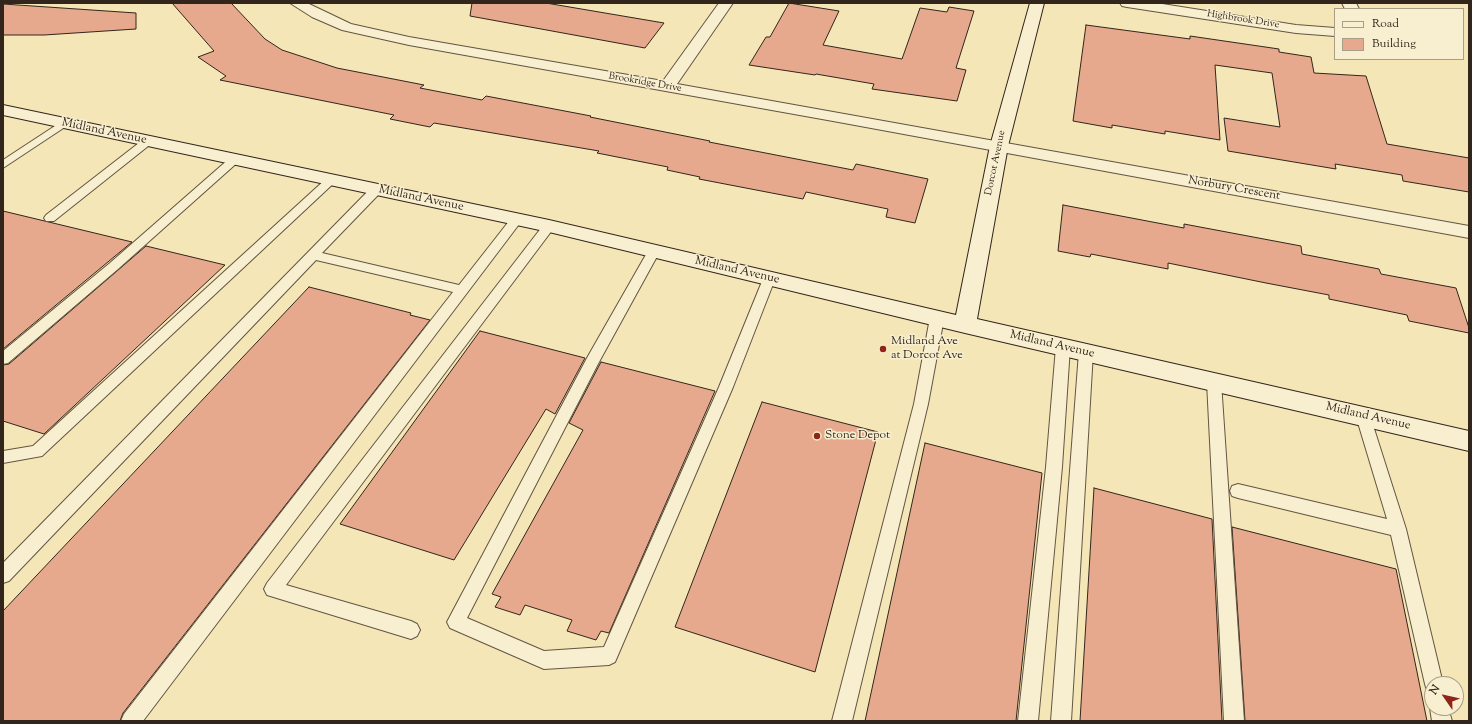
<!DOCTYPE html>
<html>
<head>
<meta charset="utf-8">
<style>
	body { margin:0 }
	#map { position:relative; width:1472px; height:724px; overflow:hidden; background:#f4e6b6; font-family:"Sorts Mill Goudy",serif }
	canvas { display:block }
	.frame { position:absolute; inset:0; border:4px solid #32251b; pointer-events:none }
	.legend { position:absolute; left:1334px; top:8px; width:130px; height:52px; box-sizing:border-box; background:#f8efd0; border:1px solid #a99e88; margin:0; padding:5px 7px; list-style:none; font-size:12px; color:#32251b }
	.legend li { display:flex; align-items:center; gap:8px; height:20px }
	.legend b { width:20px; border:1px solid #a99e88 }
	.north { position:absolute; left:1424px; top:676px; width:40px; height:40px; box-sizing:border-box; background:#f8efd0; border:1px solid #a99e88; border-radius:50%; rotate:304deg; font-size:11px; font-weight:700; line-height:16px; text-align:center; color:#32251b }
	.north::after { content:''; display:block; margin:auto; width:14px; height:18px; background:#8f2418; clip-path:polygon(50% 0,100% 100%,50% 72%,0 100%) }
</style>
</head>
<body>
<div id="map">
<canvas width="1472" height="724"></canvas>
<div class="frame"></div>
<ul class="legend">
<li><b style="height:5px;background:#f8efd0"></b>Road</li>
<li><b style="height:11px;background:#e6a98d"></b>Building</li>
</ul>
<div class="north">N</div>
</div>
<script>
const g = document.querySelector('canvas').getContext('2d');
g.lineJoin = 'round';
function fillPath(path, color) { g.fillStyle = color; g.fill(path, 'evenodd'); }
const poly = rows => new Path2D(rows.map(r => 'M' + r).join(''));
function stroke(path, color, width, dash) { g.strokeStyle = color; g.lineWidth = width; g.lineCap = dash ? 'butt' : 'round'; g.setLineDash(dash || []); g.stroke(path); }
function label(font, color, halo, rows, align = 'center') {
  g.font = font + ' "Sorts Mill Goudy",serif'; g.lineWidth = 3; g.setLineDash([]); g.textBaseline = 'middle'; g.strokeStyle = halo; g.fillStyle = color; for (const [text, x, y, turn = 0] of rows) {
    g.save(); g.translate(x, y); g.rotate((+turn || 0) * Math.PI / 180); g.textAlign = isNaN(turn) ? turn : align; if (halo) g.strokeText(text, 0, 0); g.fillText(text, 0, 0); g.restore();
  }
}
const building = poly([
	[172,3,231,3,265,39,282,50,337,68,424,85,420,88,482,100,486,96,591,116,590,117,710,141,709,142,853,170,856,164,928,179,915,223,886,217,888,209,849,201,806,192,803,199,699,179,700,177,667,170,668,167,597,153,599,151,434,123,430,127,390,119,394,115,220,80,226,76,198,57,214,51,172,3],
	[472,3,546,3,664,23,645,48,470,16,472,3],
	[789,3,839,11,823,45,902,59,920,8,947,12,949,7,974,11,956,68,966,70,957,101,872,89,874,84,816,74,815,75,749,65,766,37,770,37,789,3],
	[3,4,136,13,136,29,44,35,3,35,3,4],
	[1086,25,1190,39,1190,36,1279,49,1279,52,1311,57,1314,73,1366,76,1387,144,1469,158,1469,192,1403,181,1402,175,1335,164,1336,169,1228,151,1224,118,1280,127,1272,73,1215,65,1220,140,1165,131,1165,134,1112,125,1112,128,1073,121,1086,25],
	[1063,205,1184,228,1184,224,1301,246,1302,254,1379,269,1381,274,1456,288,1469,328,1469,333,1409,321,1407,315,1329,299,1329,295,1266,283,1168,263,1168,269,1091,254,1090,257,1058,251,1063,205],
	[3,211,132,242,3,349,3,211],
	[146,246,225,265,44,434,3,421,3,365,9,364,146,246],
	[309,287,411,313,410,315,430,320,123,713,120,721,3,721,3,611,309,287],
	[480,331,585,358,555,414,546,409,454,560,340,524,480,331],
	[601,362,715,391,609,633,601,631,596,640,567,631,572,620,525,605,520,615,495,607,501,597,492,594,583,430,569,423,601,362],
	[762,402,878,432,815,672,675,627,762,402],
	[925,443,1042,473,1016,721,865,721,925,443],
	[1094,488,1212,519,1222,721,1080,721,1094,488],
	[1232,527,1396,569,1427,721,1245,721,1232,527]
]);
const lane = poly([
	[64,120,69,123,68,125,3,168,3,160,64,120],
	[148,138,153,141,152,143,54,221,46,221,44,218,46,215,144,139,148,138],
	[234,157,238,158,240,160,238,162,118,269,8,363,3,364,3,351,110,263,230,158,234,157],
	[331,177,335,178,337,180,335,182,42,456,3,463,3,451,33,446,327,178,331,177],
	[376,186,382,190,380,193,322,253,459,285,513,216,521,216,523,219,143,721,121,721,124,714,453,292,316,260,9,581,3,583,3,563,372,187,376,186],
	[549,222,553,223,555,226,553,229,286,585,411,621,417,624,420,630,417,636,411,639,267,595,264,589,267,583,545,223,549,222],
	[654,247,658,248,660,251,599,362,467,618,544,651,604,647,719,387,763,279,764,276,769,275,774,276,775,279,733,387,615,662,609,665,544,669,450,628,447,622,587,358,648,251,650,248,654,247],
	[937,313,942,315,944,318,928,404,852,721,832,721,914,404,930,318,932,315,937,313],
	[1063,342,1068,343,1070,347,1062,467,1038,721,1018,721,1046,467,1056,347,1058,343,1063,342],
	[1086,347,1091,348,1093,352,1071,721,1051,721,1079,352,1081,348,1086,347],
	[1214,376,1219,378,1221,382,1244,721,1224,721,1207,382,1209,378,1214,376],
	[1363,410,1368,412,1370,416,1406,529,1443,684,1432,684,1432,692,1427,691,1425,684,1391,535,1238,498,1232,496,1230,491,1232,486,1238,484,1387,519,1356,416,1358,412,1363,410],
	[1432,702,1432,708,1448,708,1452,721,1432,721,1430,708,1432,702]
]);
const street = poly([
	[290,3,307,3,351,24,409,37,663,81,719,3,733,3,677,84,1469,226,1469,238,833,121,409,45,342,30,312,17,290,3],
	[1120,3,1156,3,1296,25,1335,28,1335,36,1296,33,1127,7,1122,6,1120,3],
	[1342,3,1356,3,1359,9,1345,9,1342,3]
]);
const secondary = poly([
	[1030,3,1044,3,1008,146,977,319,1469,431,1469,451,965,333,549,232,3,115,3,105,549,220,956,315,990,146,1030,3]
]);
const markers = [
	[883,349,4,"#8f2418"],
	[817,436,4,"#8f2418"]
];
const farStreetnames = [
	["Highbrook Drive",1243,20,9],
	["Brookridge Drive",645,83,10],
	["Dorcot Avenue",996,163,-78]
];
const streetNames = [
	["Midland Avenue",104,132,12],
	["Norbury Crescent",1234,189,10],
	["Midland Avenue",421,199,12],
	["Midland Avenue",737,271,13],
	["Midland Avenue",1052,345,13],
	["Midland Avenue",1368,417,13]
];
const poiNames = [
	["Midland Ave",891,342],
	["at Dorcot Ave",891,356],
	["Stone Depot",825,436]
];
fillPath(building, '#e6a98d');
stroke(building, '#32251b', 1);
stroke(lane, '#625542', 2);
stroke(street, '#625542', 2);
stroke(secondary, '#32251b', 2);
fillPath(lane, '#f8efd0');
fillPath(street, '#f8efd0');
fillPath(secondary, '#f8efd0');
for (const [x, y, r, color] of markers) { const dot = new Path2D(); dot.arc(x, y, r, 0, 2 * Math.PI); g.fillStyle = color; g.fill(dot); stroke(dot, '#f8efd0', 1.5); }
label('10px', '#32251b', '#f8efd0', farStreetnames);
label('12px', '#32251b', '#f8efd0', streetNames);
label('12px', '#32251b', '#f8efd0', poiNames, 'left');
</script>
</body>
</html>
